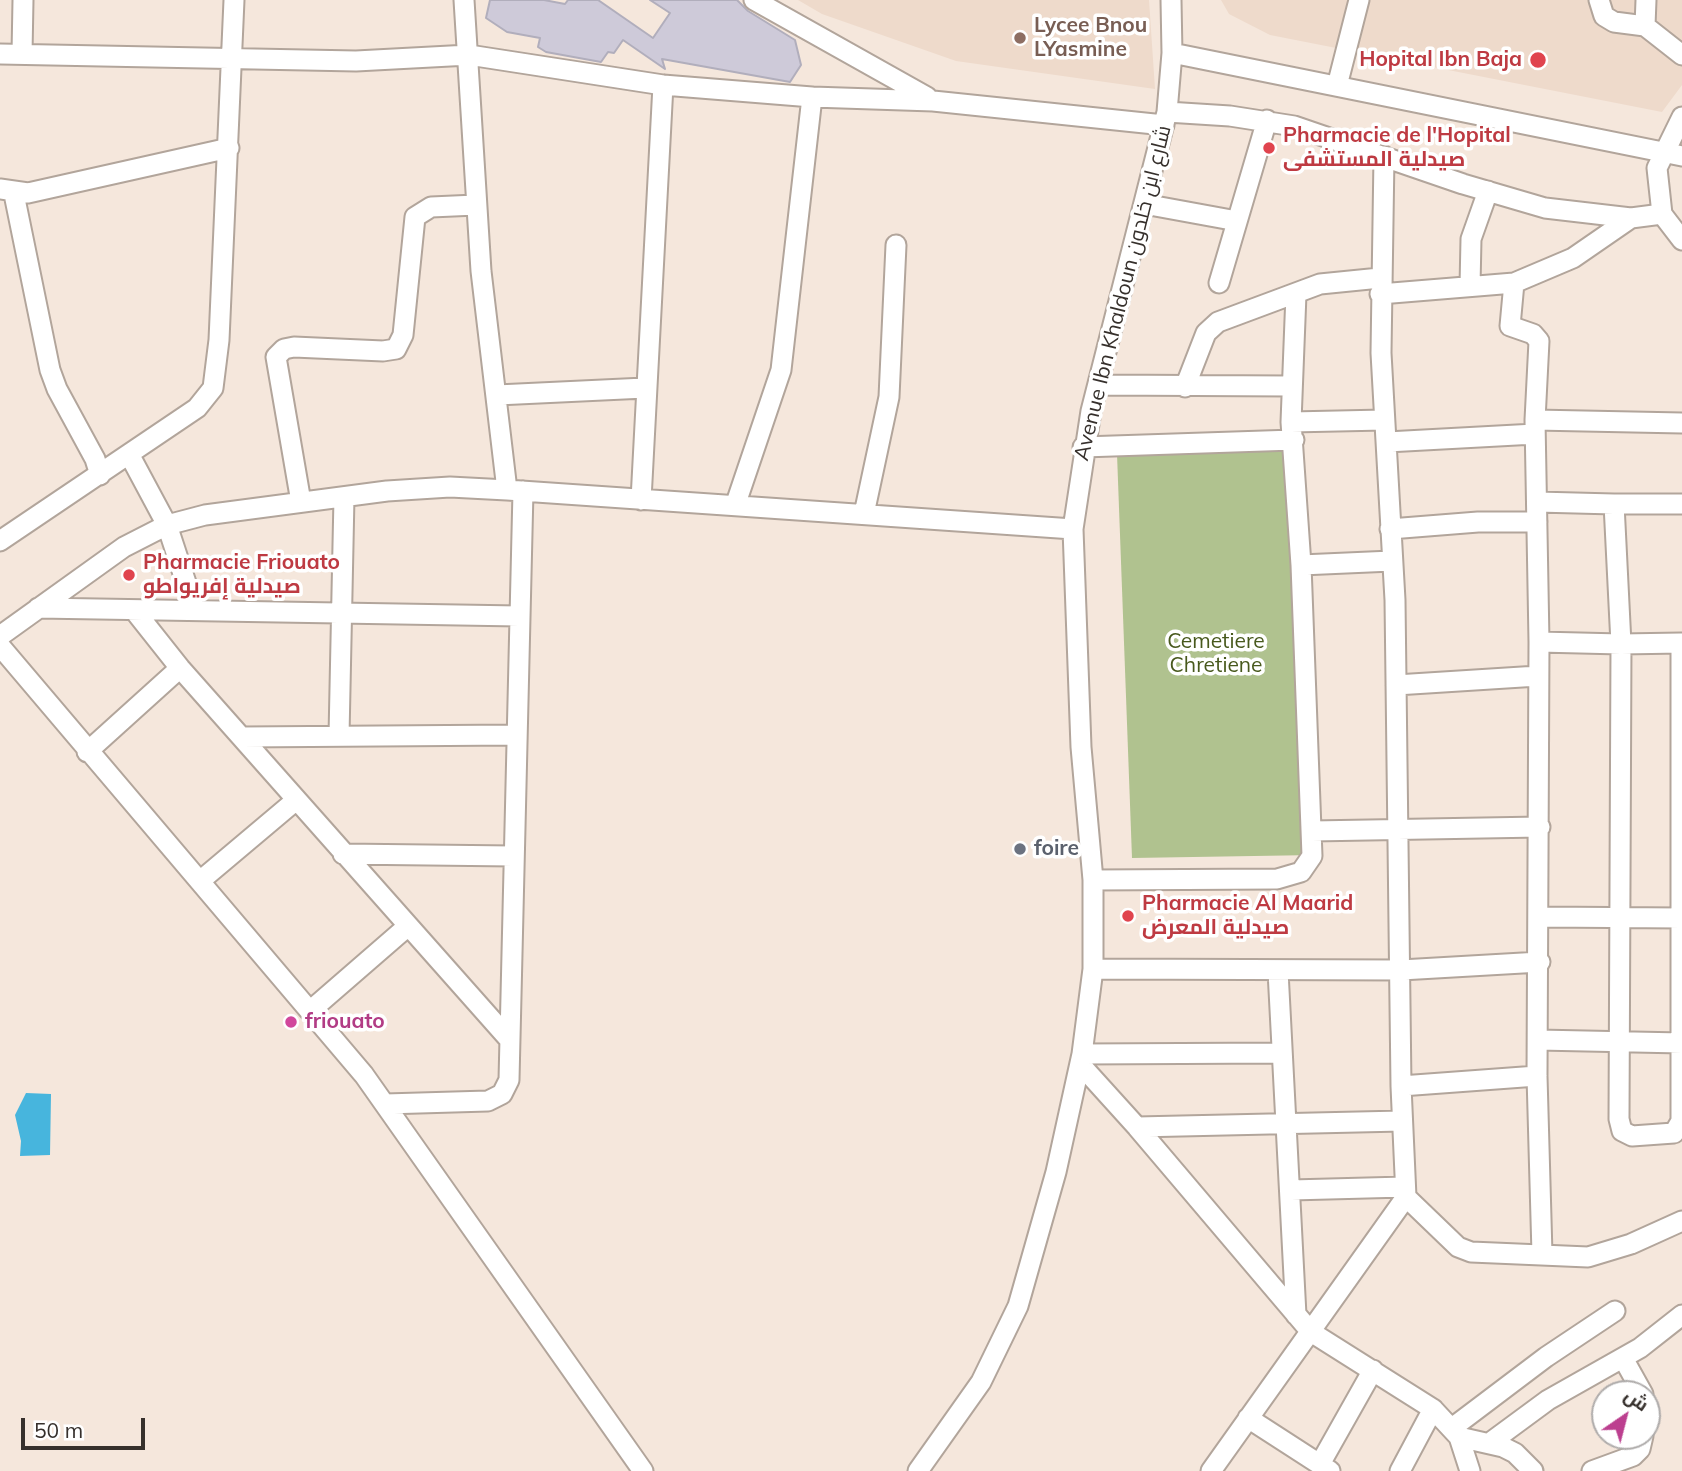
<!DOCTYPE html>
<html>
<head>
<meta charset="utf-8">
<style>
	body { margin:0 }
	#map { position:relative; width:1682px; height:1471px; overflow:hidden; background:#f5e7dc; font-family:Mulish,Cairo,sans-serif }
	canvas { display:block }
	.north { position:absolute; left:1591px; top:1380px; width:70px; height:70px; box-sizing:border-box; background:#fff; border:2px solid #afacab; border-radius:50%; rotate:35deg; font-size:19px; font-weight:700; line-height:28px; text-align:center; color:#36302c }
	.north::after { content:''; display:block; margin:auto; width:24px; height:32px; background:#bc3f8f; clip-path:polygon(50% 0,100% 100%,50% 72%,0 100%) }
	.scale { position:absolute; left:21px; top:1418px; width:124px; height:32px; box-sizing:border-box; border:4px solid #36302c; border-top:0; padding-left:9px; font-size:21px; line-height:24px; white-space:nowrap; color:#36302c; -webkit-text-stroke:5px #fff; paint-order:stroke }
</style>
</head>
<body>
<div id="map">
<canvas width="1682" height="1471"></canvas>
<div class="north">ش</div>
<div class="scale">50 m</div>
</div>
<script>
const g = document.querySelector('canvas').getContext('2d');
g.lineJoin = 'round';
function fillPath(path, color) { g.fillStyle = color; g.fill(path, 'evenodd'); }
const poly = rows => new Path2D(rows.map(r => 'M' + r).join(''));
function stroke(path, color, width, dash) { g.strokeStyle = color; g.lineWidth = width; g.lineCap = dash ? 'butt' : 'round'; g.setLineDash(dash || []); g.stroke(path); }
function label(font, color, halo, rows, align = 'center') {
  g.font = font + ' Mulish,Cairo,sans-serif'; g.lineWidth = 7; g.setLineDash([]); g.textBaseline = 'middle'; g.strokeStyle = halo; g.fillStyle = color; for (const [text, x, y, turn = 0] of rows) {
    g.save(); g.translate(x, y); g.rotate((+turn || 0) * Math.PI / 180); g.textAlign = isNaN(turn) ? turn : align; if (halo) g.strokeText(text, 0, 0); g.fillText(text, 0, 0); g.restore();
  }
}
const built = poly([
	[798,0,1149,0,1155,89,956,61,822,14],
	[1221,0,1682,0,1682,85,1662,112,1270,35,1229,14]
]);
const green = poly([
	[1299,445,1315,855,1132,858,1117,454]
]);
const water = poly([
	[26,1093,51,1094,50,1155,20,1156,21,1141,15,1115]
]);
const building = poly([
	[490,0,544,0,565,4,568,0,598,0,653,38,670,13,650,0,737,0,748,11,795,40,801,65,790,82,662,59,665,69,623,40,614,53,608,52,601,62,546,52,538,47,540,38,507,32,486,18,490,0]
]);
const minor = poly([
	[464,0,481,271,507,490],
	[754,0,927,97],
	[1599,0,1604,16,1614,22,1645,26,1682,55],
	[1645,26,1646,0],
	[1172,53,1682,156],
	[0,54,356,61,469,55,663,85,812,97,933,101,1164,125],
	[22,54,23,0],
	[1337,86,1359,0],
	[1167,112,1230,116,1294,126,1463,184,1545,208,1631,218,1662,214],
	[1682,117,1657,168,1662,214,1682,240],
	[0,189,28,193,229,148],
	[14,194,50,370,57,389,95,459,100,475],
	[1144,204,1237,221],
	[1219,283,1267,120],
	[1514,283,1510,326,1533,334,1539,341,1535,420,1539,642,1537,1076,1542,1254],
	[1470,286,1471,239,1488,191],
	[1380,294,1514,283,1573,258,1631,218],
	[1098,385,1291,386],
	[1185,387,1206,333,1218,322,1320,284,1380,278],
	[497,395,645,388],
	[1535,420,1682,423],
	[1291,422,1384,420],
	[1387,442,1535,434],
	[1083,447,1294,440],
	[129,454,167,525,195,610],
	[641,500,663,85],
	[301,502,276,357,284,349,294,347,383,351,396,349,403,335,415,217,431,207,476,205],
	[1537,502,1614,504],
	[736,503,781,370,812,97],
	[864,514,889,397,896,245],
	[1390,529,1478,522,1537,522],
	[0,541,197,408,213,388,219,340,234,0],
	[1301,565,1392,561],
	[38,608,519,616],
	[134,610,180,668,508,1038],
	[0,636,124,547,167,525,205,515,387,491,450,487,507,490,1073,529],
	[1539,642,1621,644,1681,643,1681,1121,1674,1133,1632,1136,1622,1131,1619,1119,1621,644,1614,504,1682,504],
	[0,646,364,1075,643,1471],
	[1396,685,1538,676],
	[339,736,344,497],
	[242,737,516,735],
	[87,752,180,668],
	[1312,831,1540,827],
	[343,854,513,856],
	[1093,880,1277,879,1301,872,1312,856,1301,565,1291,422,1296,294],
	[200,881,295,801],
	[1540,917,1682,918],
	[1093,969,1401,970,1540,962],
	[1278,971,1296,1315],
	[310,1011,408,926],
	[1538,1040,1682,1043],
	[1082,1054,1281,1053],
	[1080,1064,1137,1127,1311,1332,1433,1409,1459,1437,1503,1447,1515,1453,1533,1471],
	[1401,1086,1537,1076],
	[385,1104,488,1101,502,1094,509,1080,523,491],
	[1137,1127,1402,1121],
	[1291,1190,1405,1187],
	[1406,1197,1458,1247,1471,1252,1588,1257,1631,1244,1682,1221],
	[1623,1358,1643,1394],
	[1248,1418,1330,1471],
	[1452,1428,1546,1357,1615,1311],
	[1459,1437,1470,1471],
	[1491,1442,1548,1400,1640,1348,1682,1315],
	[1320,1464,1373,1370],
	[918,1471,981,1382,1018,1306,1056,1172,1082,1054,1093,969,1093,880,1081,747,1073,529,1091,411,1167,112,1172,53,1171,0],
	[1211,1471,1406,1197,1401,1086,1395,600,1381,353,1384,156],
	[1400,1471,1433,1409],
	[1592,1471,1633,1456,1640,1449,1643,1436]
]);
const markers = [
	[1020,38,7,"#8d6e63"],
	[1538,60,9,"#e0444e"],
	[1269,148,7,"#e0444e"],
	[129,575,7,"#e0444e"],
	[1020,849,7,"#6b7280"],
	[1128,916,7,"#e0444e"],
	[291,1022,7,"#d1479c"]
];
const educationNames = [
	["Lycee Bnou",1034,26],
	["LYasmine",1034,50]
];
const healthNames = [
	["Hopital Ibn Baja",1522,60,"right"],
	["Pharmacie de l'Hopital",1283,136],
	["صيدلية المستشفى",1283,160],
	["Pharmacie Friouato",143,563],
	["صيدلية إفريواطو",143,587],
	["Pharmacie Al Maarid",1142,904],
	["صيدلية المعرض",1142,928]
];
const streetNames = [
	["Avenue Ibn Khaldoun شارع ابن خلدون",1123,293,-76]
];
const parkNames = [
	["Cemetiere",1216,642],
	["Chretiene",1216,666]
];
const worshipNames = [
	["foire",1034,849]
];
const hotelNames = [
	["friouato",305,1022]
];
fillPath(built, '#eedacb');
fillPath(green, '#b0c28f');
fillPath(water, '#47b5dd');
fillPath(building, '#cecad9');
stroke(building, '#b1aebc', 2);
stroke(minor, '#b2a59b', 23);
stroke(minor, '#fff', 19);
for (const [x, y, r, color] of markers) { const dot = new Path2D(); dot.arc(x, y, r, 0, 2 * Math.PI); g.fillStyle = color; g.fill(dot); stroke(dot, '#fff', 2.5); }
label('bold 21px', '#785e54', '#fff', educationNames, 'left');
label('bold 21px', '#be3a42', '#fff', healthNames, 'left');
label('21px', '#36302c', '#fff', streetNames);
label('21px', '#48591d', '#fff', parkNames);
label('bold 21px', '#5b616d', '#fff', worshipNames, 'left');
label('bold 21px', '#b23c85', '#fff', hotelNames, 'left');
</script>
</body>
</html>
